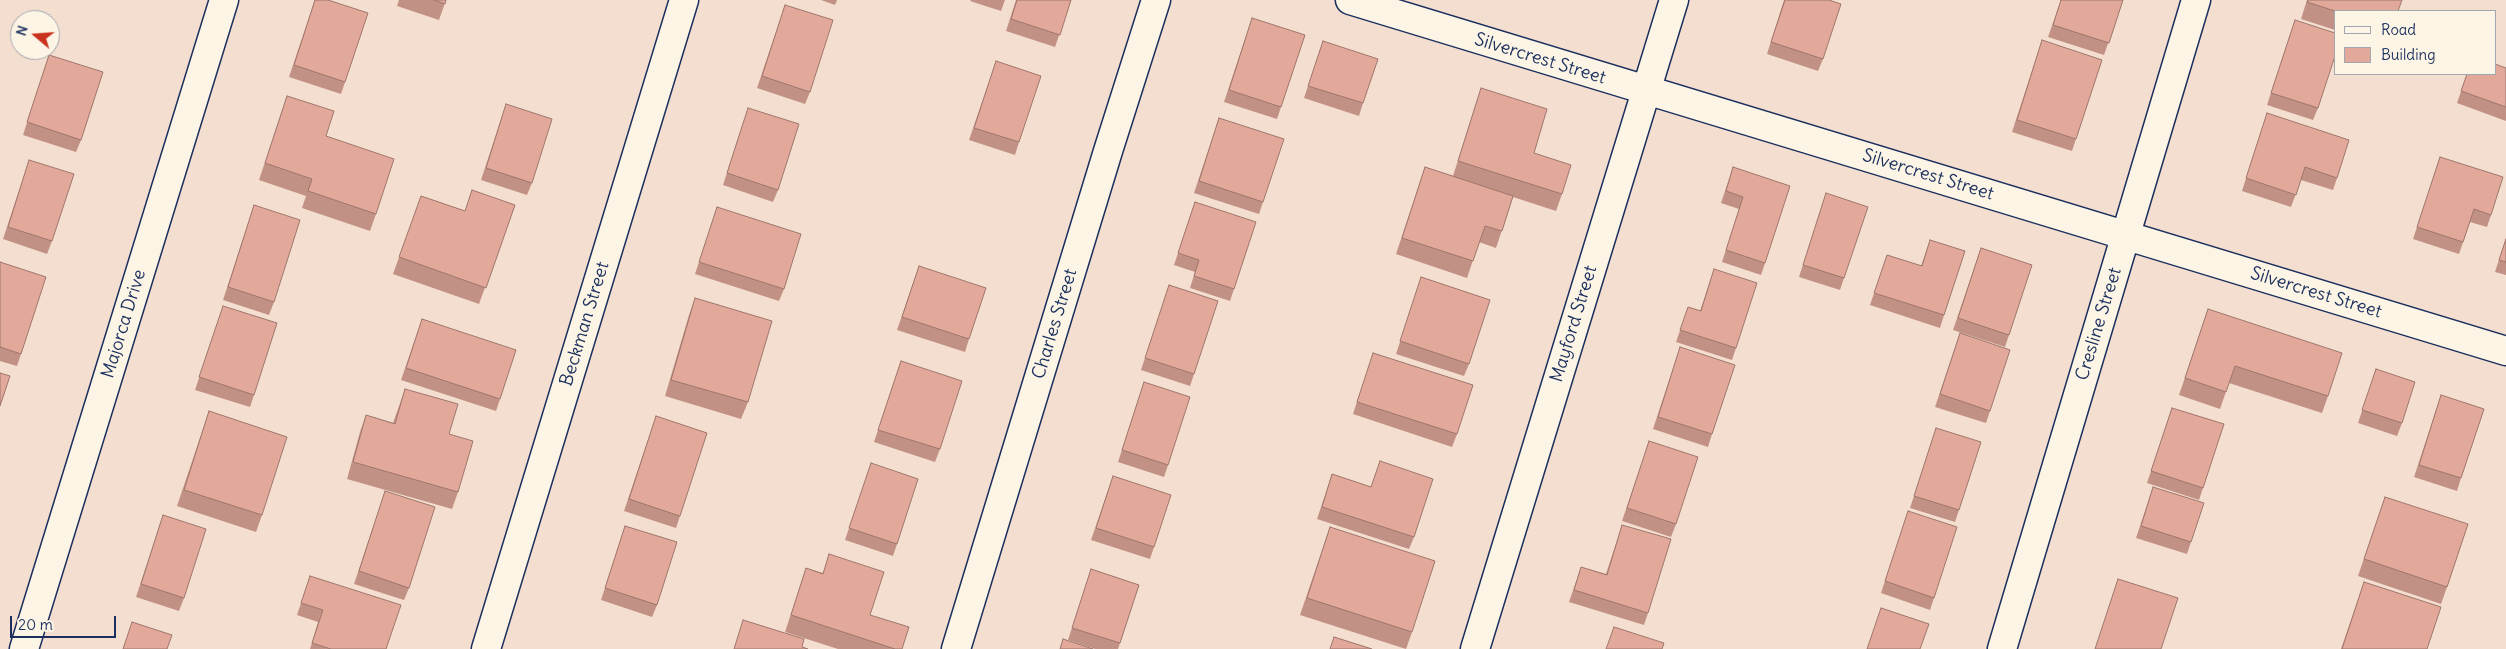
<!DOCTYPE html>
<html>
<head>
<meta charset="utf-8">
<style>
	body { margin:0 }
	#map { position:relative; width:2506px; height:649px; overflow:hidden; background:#f4decf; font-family:Delius,sans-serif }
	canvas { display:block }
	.legend { position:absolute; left:2334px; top:10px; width:162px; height:65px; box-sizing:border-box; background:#fcf5e5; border:1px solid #a2a6af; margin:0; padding:6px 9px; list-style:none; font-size:15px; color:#1b2f5e }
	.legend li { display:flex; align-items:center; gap:10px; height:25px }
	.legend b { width:25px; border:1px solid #a2a6af }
	.north { position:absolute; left:10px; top:10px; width:50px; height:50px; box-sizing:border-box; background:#fcf5e5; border:1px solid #a2a6af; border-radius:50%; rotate:288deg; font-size:14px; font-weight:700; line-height:20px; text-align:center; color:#1b2f5e }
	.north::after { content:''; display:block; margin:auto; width:18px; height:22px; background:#c8321e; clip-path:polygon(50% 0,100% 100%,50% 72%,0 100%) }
	.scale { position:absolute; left:10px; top:616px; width:106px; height:22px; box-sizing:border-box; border:2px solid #1b2f5e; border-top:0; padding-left:6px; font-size:15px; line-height:18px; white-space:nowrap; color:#1b2f5e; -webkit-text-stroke:4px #fcf5e5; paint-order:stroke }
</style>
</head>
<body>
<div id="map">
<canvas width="2506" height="649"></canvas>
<ul class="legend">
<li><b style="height:6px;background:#fcf5e5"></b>Road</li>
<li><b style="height:14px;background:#e2a99b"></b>Building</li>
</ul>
<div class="north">N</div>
<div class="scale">20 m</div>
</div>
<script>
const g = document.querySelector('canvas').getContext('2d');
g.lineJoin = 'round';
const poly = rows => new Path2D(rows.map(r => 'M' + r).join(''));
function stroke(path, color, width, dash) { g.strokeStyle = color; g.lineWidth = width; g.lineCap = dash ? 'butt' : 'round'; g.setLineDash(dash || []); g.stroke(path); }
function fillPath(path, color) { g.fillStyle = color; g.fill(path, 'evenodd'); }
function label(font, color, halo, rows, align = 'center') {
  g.font = font + ' Delius,sans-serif'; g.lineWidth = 4; g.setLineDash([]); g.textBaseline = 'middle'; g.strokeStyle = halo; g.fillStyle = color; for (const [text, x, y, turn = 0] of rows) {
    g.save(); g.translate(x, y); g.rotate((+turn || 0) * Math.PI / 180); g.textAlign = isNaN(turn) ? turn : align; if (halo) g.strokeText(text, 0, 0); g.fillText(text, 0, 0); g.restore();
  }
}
const street = poly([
	[1350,0,2506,351],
	[24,649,224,0],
	[486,649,684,0],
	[956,649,1108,151,1156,0],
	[1475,649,1674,0],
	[2002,649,2196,0]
]);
const wall = poly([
	[315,0,345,82,341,94,289,77],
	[399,0,446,0,439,20,397,6],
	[821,0,837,0,835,5],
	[971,0,1005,0,1001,11,970,1],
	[1016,0,1071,0,1055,47,1006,31],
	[1784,0,1829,0,1823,59,1818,71,1767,54],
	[2061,0,2123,0,2104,55,2048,37],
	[2307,0,2402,0,2335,11,2335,30,2301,19],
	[785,5,810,92,805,104,757,88],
	[1252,18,1281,107,1277,119,1224,102],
	[2295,20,2318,108,2313,120,2267,105],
	[2042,40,2076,139,2072,151,2012,132],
	[1323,41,1363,103,1359,116,1304,98],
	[49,55,81,140,76,152,23,135],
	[996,61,1019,142,1015,155,969,140],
	[2506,68,2506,121,2457,103,2467,74],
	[1481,88,1534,153,1562,194,1556,211,1513,197,1496,248,1479,242,1467,278,1396,254,1425,167,1453,176],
	[287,96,326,136,376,214,370,231,302,208,306,196,259,180],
	[506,104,532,183,527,195,481,180],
	[748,108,778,190,773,202,723,185],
	[2267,113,2337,178,2333,190,2301,180,2291,207,2242,191],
	[1219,118,1263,202,1259,214,1194,193],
	[2440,157,2491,215,2487,227,2470,222,2459,254,2413,239],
	[29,160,52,241,47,254,3,239],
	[1733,167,1765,263,1761,275,1722,262,1739,209,1721,203],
	[1826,193,1844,278,1840,290,1799,277],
	[421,196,465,211,515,205,479,304,393,274],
	[1195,202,1234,289,1230,301,1190,288,1195,272,1174,265],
	[254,205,274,302,269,315,223,300],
	[717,207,784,289,779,301,695,274],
	[2506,238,2506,275,2495,272],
	[1930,240,1944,315,1940,328,1870,305,1887,255,1921,266],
	[1981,248,2009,335,2005,347,1953,330],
	[0,262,21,354,17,366,0,361],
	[919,266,969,339,965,352,897,330],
	[1714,269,1736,348,1732,360,1676,342,1688,307,1700,311],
	[1421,277,1469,364,1464,376,1396,354],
	[1169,285,1194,374,1190,386,1141,370],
	[695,298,748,402,741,419,665,396,689,315],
	[223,306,254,395,250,407,195,390],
	[2208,309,2328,396,2322,413,2229,383,2220,409,2179,395],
	[422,319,500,399,496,411,401,380],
	[1960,333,1990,411,1986,423,1935,407],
	[1680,347,1712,434,1708,447,1653,429],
	[1373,353,1457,434,1452,447,1353,414],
	[901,361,940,449,935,462,874,442],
	[2376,369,2402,423,2397,436,2358,423],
	[1144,382,1168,465,1164,477,1118,462],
	[405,389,449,434,458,492,452,509,347,479,360,432,366,415,393,423],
	[2441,395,2461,478,2457,491,2414,477],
	[2172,408,2203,488,2199,500,2147,483],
	[209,411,262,515,256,532,177,506],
	[656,416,680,516,676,528,624,511],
	[1936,428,1959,510,1955,522,1910,508],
	[1649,441,1676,524,1671,537,1622,521],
	[1380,461,1414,537,1409,549,1317,519,1332,474,1371,487],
	[871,463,897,544,893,556,845,540],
	[1113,476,1154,547,1150,559,1091,540],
	[2153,487,2191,542,2187,554,2136,538],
	[385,491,409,588,404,600,354,584],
	[2385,497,2447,587,2441,604,2358,576],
	[1908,511,1934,598,1930,610,1881,593],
	[163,515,184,598,179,611,136,597],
	[1622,525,1648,613,1644,625,1569,602,1581,567,1606,574],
	[625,526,657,605,652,617,601,600],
	[1330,527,1412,632,1406,649,1300,615],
	[829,554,870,615,902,649,838,649,785,632,806,568,823,573],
	[1091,569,1139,585,1118,649,1095,649,1068,640],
	[310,576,386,649,310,649,318,622,297,615],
	[2364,582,2427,649,2341,649]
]);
const building = poly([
	[315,0,328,0,368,13,345,82,294,65,315,0],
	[434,0,446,0,445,4,434,0],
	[1017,0,1071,0,1060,35,1011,19,1017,0],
	[1785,0,1829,0,1841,4,1823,59,1771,42,1785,0],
	[2061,0,2123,0,2109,43,2053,25,2061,0],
	[2308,0,2402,0,2398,11,2335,11,2307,2,2308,0],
	[785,5,833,20,810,92,762,76,785,5],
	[1252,18,1305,35,1281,107,1229,90,1252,18],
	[2295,20,2335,33,2335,56,2318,108,2271,93,2295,20],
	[2042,40,2102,60,2076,139,2017,120,2042,40],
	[1323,41,1378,59,1363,103,1308,86,1323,41],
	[49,55,103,72,81,140,27,122,49,55],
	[996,61,1041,76,1019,142,974,128,996,61],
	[2495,64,2506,68,2506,107,2461,91,2467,74,2495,74,2495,64],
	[1481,88,1547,109,1534,153,1571,165,1562,194,1458,161,1481,88],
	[287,96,334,111,326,136,394,159,376,214,308,191,312,179,265,163,287,96],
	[506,104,552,119,532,183,486,168,506,104],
	[748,108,799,124,778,190,727,173,748,108],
	[2267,113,2349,140,2337,178,2305,167,2296,195,2246,178,2267,113],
	[1219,118,1284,139,1263,202,1199,181,1219,118],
	[2440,157,2503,177,2491,215,2474,209,2463,242,2417,227,2440,157],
	[29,160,74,174,52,241,8,227,29,160],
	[1425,167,1513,196,1502,231,1485,226,1473,261,1402,238,1425,167],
	[1733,167,1790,186,1765,263,1726,250,1743,197,1726,191,1733,167],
	[472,190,515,205,486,288,399,257,421,196,465,211,472,190],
	[1826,193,1868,207,1844,278,1803,265,1826,193],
	[1195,202,1256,222,1234,289,1194,276,1199,260,1178,253,1195,202],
	[254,205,300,220,274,302,228,287,254,205],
	[717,207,801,234,784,289,699,262,717,207],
	[2506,239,2506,262,2499,260,2506,239],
	[1930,240,1965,251,1944,315,1874,293,1887,255,1922,266,1930,240],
	[1981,248,2032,265,2009,335,1958,318,1981,248],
	[0,262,46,277,21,354,0,347,0,262],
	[919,266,986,288,969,339,902,317,919,266],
	[1714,269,1757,283,1736,348,1680,330,1688,307,1701,311,1714,269],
	[1421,277,1490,300,1469,364,1400,341,1421,277],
	[1169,285,1218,301,1194,374,1145,358,1169,285],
	[695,298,772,321,748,402,671,380,695,298],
	[223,306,277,323,254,395,199,377,223,306],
	[2208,309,2342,353,2328,396,2235,366,2226,392,2185,378,2208,309],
	[422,319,516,350,500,399,406,368,422,319],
	[1960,333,2010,350,1990,411,1940,394,1960,333],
	[1680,347,1735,365,1712,434,1658,417,1680,347],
	[1373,353,1473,385,1457,434,1357,402,1373,353],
	[901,361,962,381,940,449,878,430,901,361],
	[2376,369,2415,382,2402,423,2362,410,2376,369],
	[0,373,10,376,0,406,0,373],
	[1144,382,1190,397,1168,465,1122,450,1144,382],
	[405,389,458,404,449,434,473,441,458,492,353,462,366,415,395,424,405,389],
	[2441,395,2484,409,2461,478,2419,465,2441,395],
	[2172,408,2224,424,2203,488,2151,471,2172,408],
	[209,411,287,437,262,515,184,490,209,411],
	[656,416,707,433,680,516,629,499,656,416],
	[1936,428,1981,442,1959,510,1914,496,1936,428],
	[1649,441,1698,457,1676,524,1627,508,1649,441],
	[1380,461,1433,479,1414,537,1322,507,1332,474,1371,487,1380,461],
	[871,463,918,479,897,544,849,528,871,463],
	[1113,476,1171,495,1154,547,1096,528,1113,476],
	[2153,487,2204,503,2191,542,2141,526,2153,487],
	[385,491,435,507,409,588,359,571,385,491],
	[2385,497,2468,524,2447,587,2364,559,2385,497],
	[1908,511,1957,527,1934,598,1885,581,1908,511],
	[163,515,206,529,184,598,141,584,163,515],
	[1622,525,1671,539,1648,613,1574,590,1581,567,1607,575,1622,525],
	[625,526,677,542,657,605,605,588,625,526],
	[1330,527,1435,561,1412,632,1307,598,1330,527],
	[829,554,884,572,870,615,909,627,902,649,895,649,791,615,806,568,823,574,829,554],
	[1091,569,1139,585,1120,643,1072,628,1091,569],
	[310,576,401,605,386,649,331,649,312,643,323,610,301,603,310,576],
	[2118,579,2178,598,2161,649,2095,649,2118,579],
	[2364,582,2441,607,2427,649,2342,649,2364,582],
	[1881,608,1929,624,1920,649,1867,649,1881,608],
	[743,620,804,639,802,647,808,649,734,649,743,620],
	[132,622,172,635,167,649,123,649,132,622],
	[1614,627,1664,643,1662,649,1606,649,1614,627],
	[1334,637,1372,649,1330,649,1334,637],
	[1063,639,1093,649,1060,649,1063,639]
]);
const streetNames = [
	["Silvercrest Street",1540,59,17],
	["Silvercrest Street",1928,175,17],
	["Silvercrest Street",2316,293,17],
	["Majorca Drive",124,324,-73],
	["Beckman Street",585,324,-73],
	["Charles Street",1055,324,-73],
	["Mayford Street",1574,324,-73],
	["Cresline Street",2099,324,-73]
];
stroke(street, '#1b2f5e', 31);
stroke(street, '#fcf5e5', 28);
fillPath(wall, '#c29185');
fillPath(building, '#e2a99b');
stroke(building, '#9e766c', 1);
label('18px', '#1b2f5e', '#fcf5e5', streetNames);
</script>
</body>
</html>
